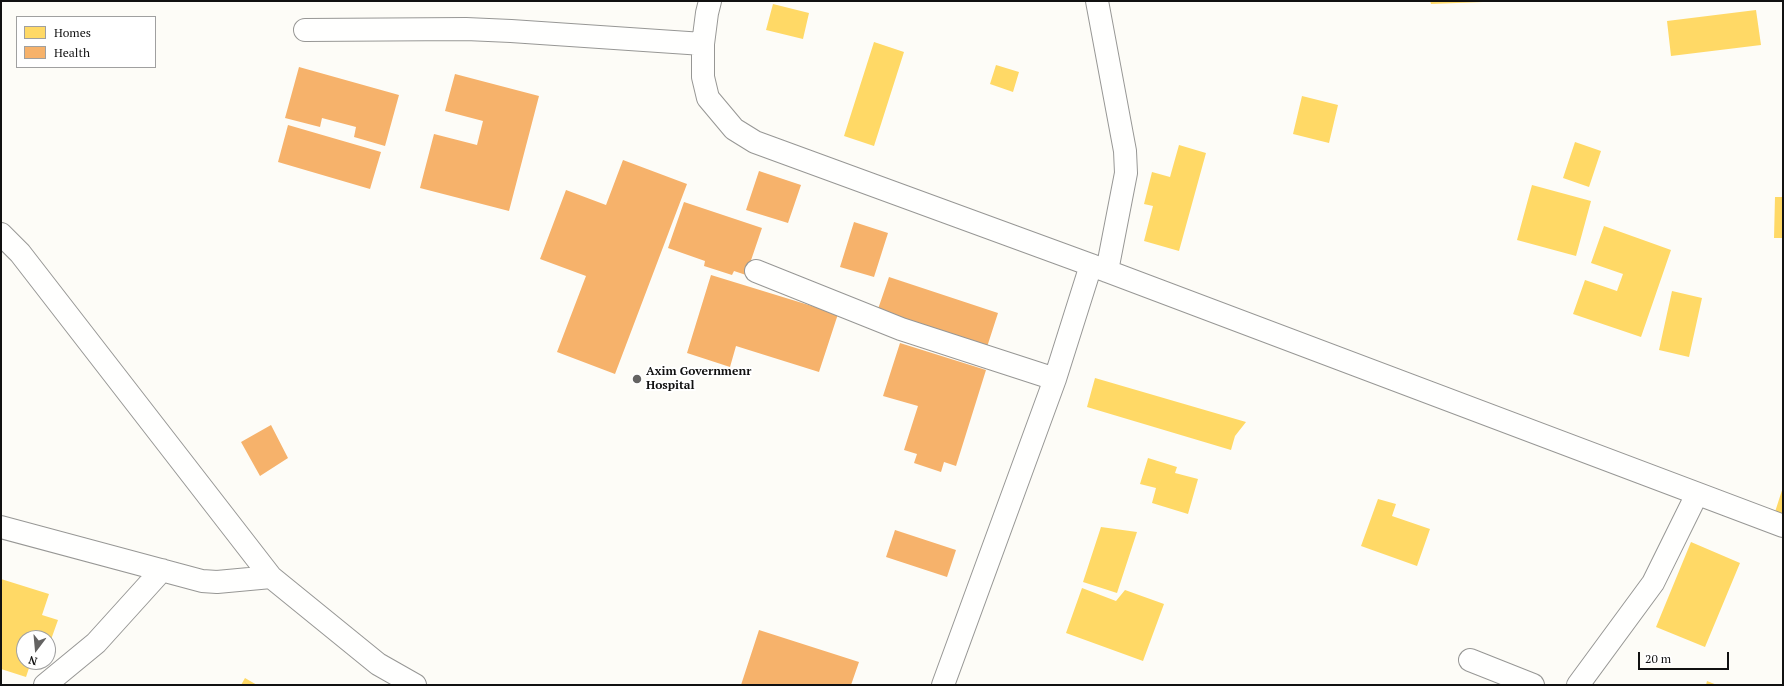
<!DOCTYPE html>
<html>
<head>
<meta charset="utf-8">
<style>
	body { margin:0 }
	#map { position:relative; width:1784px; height:686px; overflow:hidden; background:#fdfcf7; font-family:"PT Serif",serif }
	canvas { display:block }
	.frame { position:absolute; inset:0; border:2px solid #111; pointer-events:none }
	.legend { position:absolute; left:16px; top:16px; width:140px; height:52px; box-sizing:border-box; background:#fff; border:1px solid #a0a0a0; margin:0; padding:5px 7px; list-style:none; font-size:12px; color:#111 }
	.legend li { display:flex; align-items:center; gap:8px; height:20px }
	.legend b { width:20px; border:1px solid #a0a0a0 }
	.north { position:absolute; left:16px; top:630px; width:40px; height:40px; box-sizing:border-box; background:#fff; border:1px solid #a0a0a0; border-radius:50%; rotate:196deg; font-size:11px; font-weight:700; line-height:16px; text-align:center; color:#111 }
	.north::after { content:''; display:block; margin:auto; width:14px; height:18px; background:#646362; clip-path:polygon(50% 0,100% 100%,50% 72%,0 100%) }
	.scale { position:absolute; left:1638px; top:652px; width:91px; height:18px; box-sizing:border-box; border:2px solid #111; border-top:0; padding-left:5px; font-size:12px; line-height:14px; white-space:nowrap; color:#111; -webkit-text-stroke:3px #fff; paint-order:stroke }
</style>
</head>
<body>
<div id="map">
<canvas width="1784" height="686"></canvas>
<div class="frame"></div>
<ul class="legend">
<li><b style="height:11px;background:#ffd966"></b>Homes</li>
<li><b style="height:11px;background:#f6b26b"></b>Health</li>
</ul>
<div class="north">N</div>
<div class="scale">20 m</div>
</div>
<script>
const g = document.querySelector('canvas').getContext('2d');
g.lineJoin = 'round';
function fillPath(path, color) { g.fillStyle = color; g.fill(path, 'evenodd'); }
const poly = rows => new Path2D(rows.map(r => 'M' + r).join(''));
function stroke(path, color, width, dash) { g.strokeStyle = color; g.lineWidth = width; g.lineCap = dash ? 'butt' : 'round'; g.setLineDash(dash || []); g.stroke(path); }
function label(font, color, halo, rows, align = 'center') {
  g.font = font + ' "PT Serif",serif'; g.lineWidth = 4; g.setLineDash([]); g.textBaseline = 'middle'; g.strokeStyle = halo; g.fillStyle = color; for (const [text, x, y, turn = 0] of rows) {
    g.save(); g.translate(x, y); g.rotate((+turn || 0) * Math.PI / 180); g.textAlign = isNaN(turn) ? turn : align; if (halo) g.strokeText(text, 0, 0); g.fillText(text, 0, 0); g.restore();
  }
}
const homes = poly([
	[1430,1,1483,1,1483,2,1431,4],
	[773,4,809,13,803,39,766,30],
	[1756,10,1761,45,1671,56,1667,21],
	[874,42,904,52,874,146,844,136],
	[996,65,1019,72,1013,92,990,84],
	[1302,96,1338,105,1329,143,1293,134],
	[1575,142,1601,151,1589,187,1563,178],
	[1179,145,1206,153,1179,251,1144,241,1153,206,1144,204,1152,172,1170,177],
	[1532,185,1591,201,1576,256,1517,240],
	[1775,197,1783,197,1783,238,1774,238],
	[1604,226,1671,250,1641,337,1573,314,1585,280,1617,291,1623,274,1591,263],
	[1672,291,1702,298,1689,357,1659,350],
	[1095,378,1246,422,1235,436,1231,450,1087,407],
	[1148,458,1177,467,1175,473,1198,479,1188,514,1152,503,1156,488,1140,484],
	[1783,487,1783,514,1775,512],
	[1378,499,1396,504,1392,516,1430,529,1417,566,1361,546],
	[1101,527,1137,532,1117,593,1083,582],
	[1691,542,1740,563,1705,647,1656,627],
	[1,579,49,594,42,615,58,620,48,648,48,638,24,638,24,662,31,662,26,677,1,669],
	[1082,588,1116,601,1125,590,1164,604,1143,661,1066,633],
	[245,678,257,685,241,685],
	[1707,681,1717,685,1706,685]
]);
const health = poly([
	[299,67,399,95,385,146,354,137,356,127,322,118,320,127,285,118],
	[455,74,539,96,509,211,420,188,434,134,477,145,483,121,445,111],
	[288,125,381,152,370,189,278,162],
	[623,160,687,184,615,374,557,352,586,276,540,259,566,190,606,205],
	[759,171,801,185,788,223,746,210],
	[684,202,762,228,746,275,734,271,732,275,704,266,705,261,668,248],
	[854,222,888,233,874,277,840,267],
	[711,275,838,314,819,372,736,346,730,367,687,353],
	[889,277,998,313,987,347,877,312],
	[900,343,986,370,956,466,944,462,941,472,914,463,917,454,904,450,918,406,883,396],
	[271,425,288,458,260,476,241,442],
	[895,530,956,550,947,577,886,557],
	[759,630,859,662,851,685,741,685]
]);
const minor = poly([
	[710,1,707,13,703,44,703,77,708,98,734,129,755,142,1091,265,1783,526],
	[1097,1,1125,151,1126,173,1107,271],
	[305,30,466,29,511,31,703,44],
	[1,234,20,253,271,577,378,664,415,685],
	[756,271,901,329,1055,379],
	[1,527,202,581,217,582,271,577],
	[1470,660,1533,685],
	[45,685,96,643,162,570],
	[943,685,1055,379,1091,265],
	[1578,685,1653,583,1697,494]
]);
const markers = [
	[637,379,5,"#646362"]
];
const poiNames = [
	["Axim Governmenr",646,372],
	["Hospital",646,386]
];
fillPath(homes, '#ffd966');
fillPath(health, '#f6b26b');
stroke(minor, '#979795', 24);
stroke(minor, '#fffffe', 22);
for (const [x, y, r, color] of markers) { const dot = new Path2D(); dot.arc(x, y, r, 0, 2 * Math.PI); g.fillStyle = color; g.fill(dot); stroke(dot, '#fff', 1.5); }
label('bold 12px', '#111', '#fff', poiNames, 'left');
</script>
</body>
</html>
